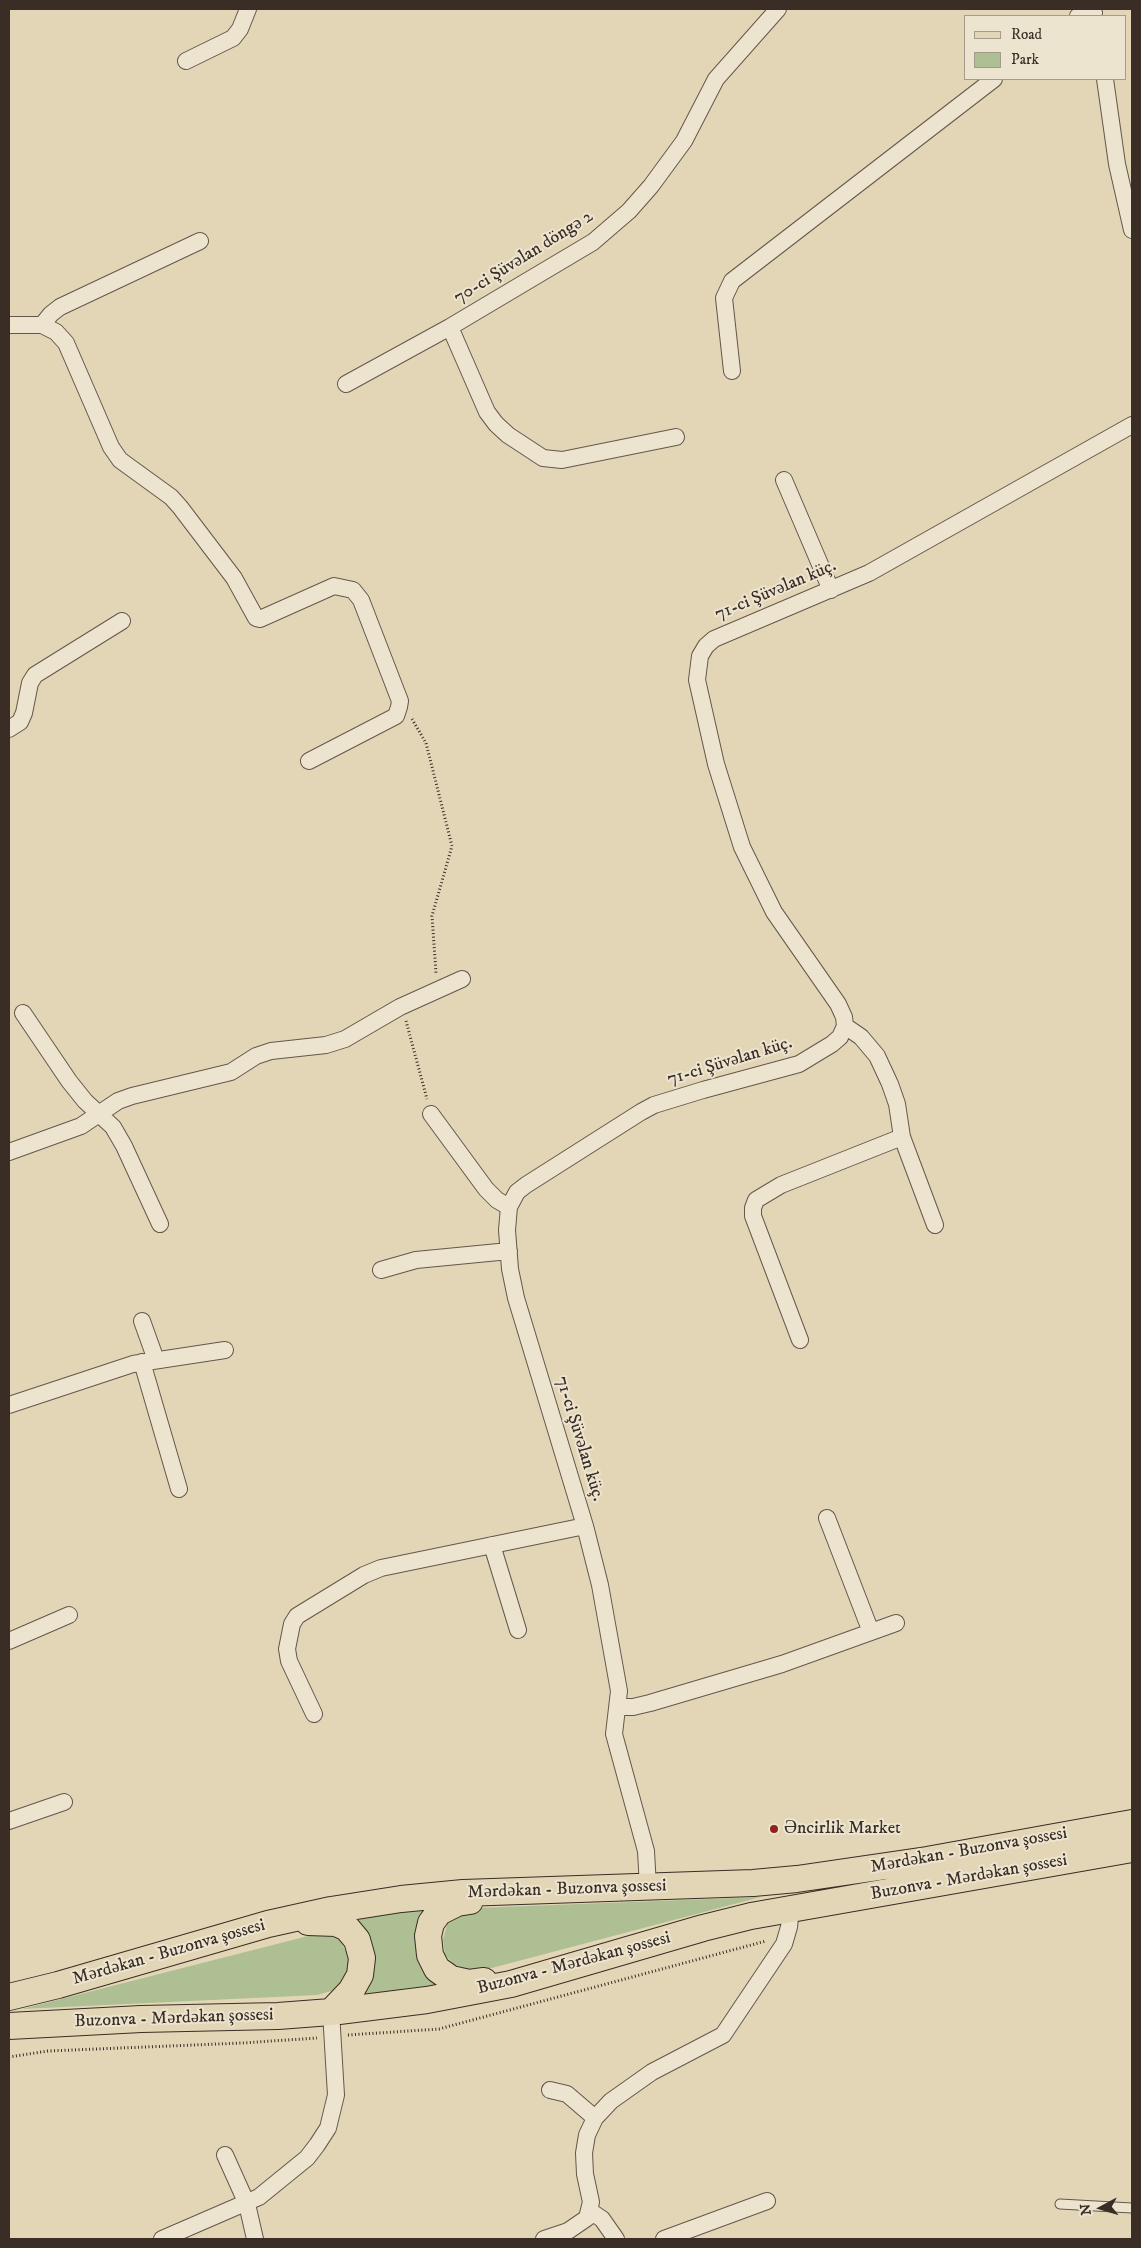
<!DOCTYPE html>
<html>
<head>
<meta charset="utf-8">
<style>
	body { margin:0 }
	#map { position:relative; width:1141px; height:2248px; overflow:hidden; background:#e3d6b7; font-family:"IM FELL DW Pica",serif }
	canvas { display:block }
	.frame { position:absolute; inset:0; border:10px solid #392d25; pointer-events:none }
	.legend { position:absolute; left:964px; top:15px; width:162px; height:65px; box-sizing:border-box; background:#ede4d0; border:1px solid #a59b8c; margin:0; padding:6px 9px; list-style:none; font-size:15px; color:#392d25 }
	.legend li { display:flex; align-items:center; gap:10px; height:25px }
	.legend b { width:25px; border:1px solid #a59b8c }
	.north { position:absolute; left:1076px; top:2183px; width:50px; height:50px; -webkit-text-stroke:4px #ede4d0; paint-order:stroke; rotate:264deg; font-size:14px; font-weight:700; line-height:20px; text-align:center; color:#392d25 }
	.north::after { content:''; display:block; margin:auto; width:18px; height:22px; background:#392d25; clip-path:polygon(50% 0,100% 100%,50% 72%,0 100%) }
</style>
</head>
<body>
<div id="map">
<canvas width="1141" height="2248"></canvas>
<div class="frame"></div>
<ul class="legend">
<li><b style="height:6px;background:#e3d6b7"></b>Road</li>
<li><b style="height:14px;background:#aebf93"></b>Park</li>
</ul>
<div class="north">N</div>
</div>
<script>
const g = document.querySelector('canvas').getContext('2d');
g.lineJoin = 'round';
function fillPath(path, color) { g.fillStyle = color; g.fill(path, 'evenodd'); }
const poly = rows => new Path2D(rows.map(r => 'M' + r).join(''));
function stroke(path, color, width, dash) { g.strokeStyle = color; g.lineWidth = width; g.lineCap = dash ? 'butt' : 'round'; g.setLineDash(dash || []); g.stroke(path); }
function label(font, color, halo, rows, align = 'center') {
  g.font = font + ' "IM FELL DW Pica",serif'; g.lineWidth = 4; g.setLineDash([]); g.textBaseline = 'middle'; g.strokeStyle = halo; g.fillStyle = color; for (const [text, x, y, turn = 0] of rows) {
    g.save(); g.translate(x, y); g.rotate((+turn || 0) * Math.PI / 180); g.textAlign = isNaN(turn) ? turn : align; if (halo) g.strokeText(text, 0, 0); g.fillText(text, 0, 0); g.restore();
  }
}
const green = poly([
	[761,1897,488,1969,464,1969,454,1964,445,1955,443,1939,448,1922,459,1913,475,1908],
	[434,1906,445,1986,360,1998,373,1978,375,1964,366,1931,351,1917],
	[312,1935,329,1935,340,1941,347,1953,351,1965,348,1977,335,1990,317,1995,22,2009]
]);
const path = poly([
	[412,719,426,743,452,846,432,916,436,973],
	[406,1021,427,1099],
	[348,2035,439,2029,766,1941],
	[9,2057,48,2051,242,2043,317,2038]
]);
const service = poly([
	[1060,2204,1132,2208]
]);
const minor = poly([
	[1078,16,1094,13],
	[186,61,233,38,240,29,248,9],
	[1105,79,1117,164,1132,230],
	[9,325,42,325,56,332,66,343,111,447,120,460,171,497,180,507,234,578,256,618,260,619,334,586,353,590,361,600,400,701,399,707,396,716,309,761],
	[42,325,51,314,60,307,200,241],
	[450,327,487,412,496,424,508,435,543,458,562,460,676,437],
	[732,371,724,298,732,281,994,79],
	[346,384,450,327,593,242,629,211,651,186,684,141,716,79,778,9],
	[784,480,831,590],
	[9,729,20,722,24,713,30,683,35,675,122,621],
	[23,1013,69,1081,85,1101,113,1127,124,1146,160,1224],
	[845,1026,861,1037,877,1056,890,1084,897,1104,902,1137,935,1225],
	[431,1114,486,1189,497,1200,509,1207],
	[9,1152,81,1126,118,1101,132,1096,231,1072,256,1056,271,1051,326,1045,345,1039,400,1007,462,979],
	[381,1270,416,1260,509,1251],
	[142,1321,156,1360],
	[800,1340,753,1216,753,1208,756,1200,781,1185,902,1137],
	[142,1362,179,1489],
	[9,1405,133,1364,225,1350],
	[827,1518,871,1632],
	[492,1545,518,1630],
	[9,1641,69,1615],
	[619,1707,633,1707,650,1703,782,1664,896,1623],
	[314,1714,289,1661,287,1649,292,1624,297,1616,364,1575,381,1568,585,1526],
	[9,1821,64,1802],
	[648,1887,646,1851,614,1734,619,1691,600,1585,585,1526,516,1298,510,1269,507,1230,509,1207,517,1192,526,1185,641,1112,654,1105,703,1090,799,1064,832,1044,840,1037,845,1026,844,1017,838,1004,774,912,742,847,716,764,697,680,700,656,706,646,714,639,869,573,1132,425],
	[550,2090,567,2094,595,2118],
	[225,2155,247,2204,255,2239],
	[590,2211,602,2219,616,2239],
	[162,2239,259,2197,307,2158,317,2145,328,2128,336,2095,331,2012],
	[544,2239,568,2231,587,2218,591,2202,585,2174,584,2153,587,2135,595,2118,611,2101,652,2072,723,2035,784,1944,789,1927,791,1908],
	[664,2239,767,2201]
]);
const primary = poly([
	[470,1901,457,1903,439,1912,431,1923,428,1936,430,1955,437,1969,451,1979,469,1983,484,1981],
	[308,1922,336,1923,347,1928,357,1940,362,1958,360,1975,351,1991,331,2012],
	[9,1997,58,1985,268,1924,331,1910,401,1899,463,1893,753,1883,797,1879,927,1860,1132,1823],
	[9,2026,141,2019,278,2016,331,2012,427,2000,511,1984,703,1928,751,1916,1132,1849]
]);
const markers = [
	[774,1829,5,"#8f2418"]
];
const streetNames = [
	["70-ci Şüvəlan döngə 2",524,258,-32],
	["71-ci Şüvəlan küç.",776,591,-23],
	["71-ci Şüvəlan küç.",730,1062,-17],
	["71-ci Şüvəlan küç.",579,1439,73],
	["Mərdəkan - Buzonva şossesi",969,1851,-10],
	["Buzonva - Mərdəkan şossesi",969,1878,-10],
	["Mərdəkan - Buzonva şossesi",567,1890,-2],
	["Mərdəkan - Buzonva şossesi",169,1953,-16],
	["Buzonva - Mərdəkan şossesi",574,1964,-15],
	["Buzonva - Mərdəkan şossesi",174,2019,-2]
];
const poiNames = [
	["Əncirlik Market",784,1829]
];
fillPath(green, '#aebf93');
stroke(service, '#64574a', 11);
stroke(minor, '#64574a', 18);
stroke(primary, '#392d25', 28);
stroke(path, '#392d25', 3, [1, 2.5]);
stroke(service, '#ede4d0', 9);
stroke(minor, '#ede4d0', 16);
stroke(primary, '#e3d6b7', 26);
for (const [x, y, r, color] of markers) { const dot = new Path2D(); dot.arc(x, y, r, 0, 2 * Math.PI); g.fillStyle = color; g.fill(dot); stroke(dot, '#ede4d0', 2); }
label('18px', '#392d25', '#ede4d0', streetNames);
label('18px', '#392d25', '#ede4d0', poiNames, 'left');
</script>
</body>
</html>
